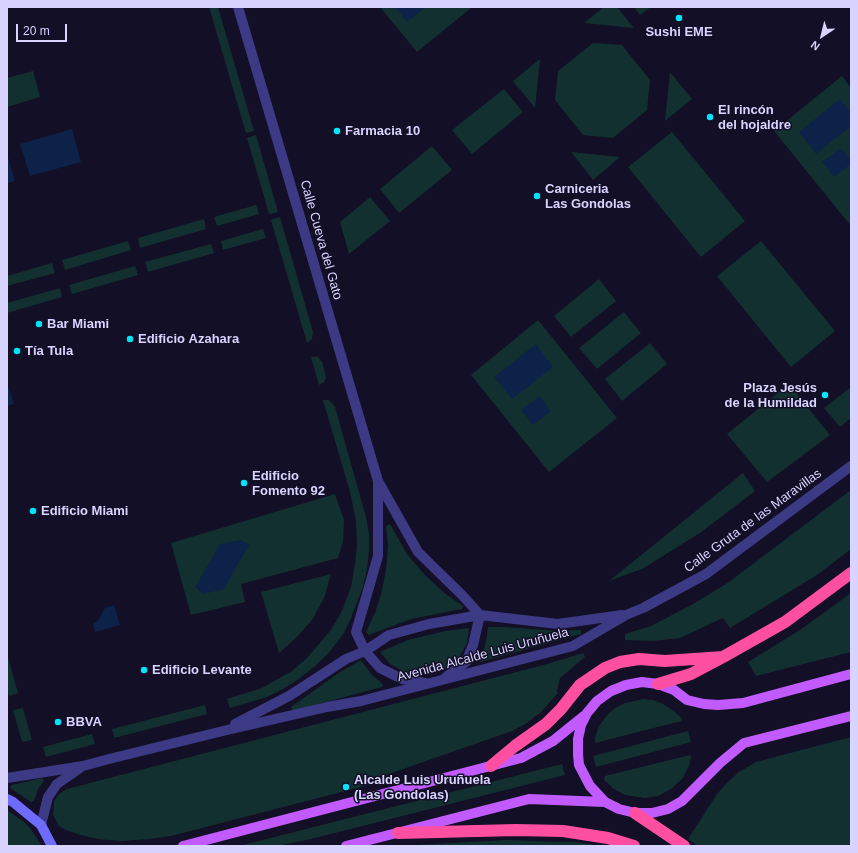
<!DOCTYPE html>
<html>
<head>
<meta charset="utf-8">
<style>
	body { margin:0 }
	#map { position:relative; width:858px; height:853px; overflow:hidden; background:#130f26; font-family:Helvetica,sans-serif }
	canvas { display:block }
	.frame { position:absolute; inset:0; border:8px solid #d9d4ff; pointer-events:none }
	.north { position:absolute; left:802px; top:16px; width:40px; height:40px; -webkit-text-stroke:3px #130f26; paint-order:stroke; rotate:215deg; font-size:11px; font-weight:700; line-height:16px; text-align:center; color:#d9d4ff }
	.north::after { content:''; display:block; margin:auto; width:14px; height:18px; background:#d9d4ff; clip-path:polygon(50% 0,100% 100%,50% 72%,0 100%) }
	.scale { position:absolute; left:16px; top:24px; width:51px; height:18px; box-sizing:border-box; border:2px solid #d9d4ff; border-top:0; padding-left:5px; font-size:12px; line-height:14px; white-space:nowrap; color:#d9d4ff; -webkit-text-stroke:3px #130f26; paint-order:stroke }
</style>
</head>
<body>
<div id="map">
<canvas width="858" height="853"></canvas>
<div class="frame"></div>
<div class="north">N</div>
<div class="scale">20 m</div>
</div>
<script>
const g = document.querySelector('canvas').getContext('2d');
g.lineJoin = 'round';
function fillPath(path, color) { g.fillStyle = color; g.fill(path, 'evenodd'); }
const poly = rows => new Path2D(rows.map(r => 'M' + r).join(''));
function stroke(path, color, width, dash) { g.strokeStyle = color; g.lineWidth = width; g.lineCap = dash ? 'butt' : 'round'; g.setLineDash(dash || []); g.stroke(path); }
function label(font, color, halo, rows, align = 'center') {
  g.font = font + ' Helvetica,sans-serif'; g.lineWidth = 3; g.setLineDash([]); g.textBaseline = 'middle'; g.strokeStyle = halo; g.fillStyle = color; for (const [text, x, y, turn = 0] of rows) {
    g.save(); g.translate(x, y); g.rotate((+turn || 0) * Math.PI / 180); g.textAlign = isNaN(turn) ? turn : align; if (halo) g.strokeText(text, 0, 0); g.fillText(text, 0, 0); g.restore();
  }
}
const green = poly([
	[209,7,218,7,254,131,246,133],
	[380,7,470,7,471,8,417,52],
	[604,7,617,7,634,28,584,23],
	[634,7,651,7,640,15],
	[593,43,622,45,650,80,647,110,613,138,583,135,555,100,558,71],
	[540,59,535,108,513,81],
	[33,71,40,97,7,107,7,78],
	[670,72,692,99,665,121],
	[842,76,851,88,851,226,774,131],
	[504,89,523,112,472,154,452,130],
	[672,132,745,221,701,257,628,167],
	[256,135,278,212,269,214,247,138],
	[432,146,452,170,399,213,380,189],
	[571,152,620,157,593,180],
	[370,197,390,221,349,254,340,222],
	[256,205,259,214,217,226,214,217],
	[280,217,313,332,312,339,307,343,271,220],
	[204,219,206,229,140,248,138,238],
	[263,229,266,238,223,250,221,241],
	[128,241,131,250,65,270,62,260],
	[761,241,835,331,791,367,717,276],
	[211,244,214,253,148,272,145,262],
	[52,263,55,273,7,286,7,276],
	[135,266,138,275,72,294,69,285],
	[599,279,616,301,571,337,554,316],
	[60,288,62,297,7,313,7,303],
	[624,312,641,333,597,369,579,348],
	[538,320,617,418,549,472,471,375],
	[650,343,667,364,622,401,605,379],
	[311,357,318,357,322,362,326,377,324,382,319,385],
	[789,384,830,435,767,482,727,434],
	[851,387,851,418,840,427,824,408],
	[323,400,329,400,335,407,366,517,369,534,369,550,367,569,363,587,351,618,344,633,328,654,315,666,299,679,283,689,267,697,230,708,227,699,262,688,292,671,307,658,330,631,342,611,351,587,355,564,357,545,356,521,350,492],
	[743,473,755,491,700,533,642,569,609,581],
	[851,490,851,549,817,575,730,628,723,618,680,638,653,641,625,640,625,634,651,626,693,604,729,582],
	[335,494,344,520,343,542,338,558,241,584,245,602,191,615,171,543],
	[390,524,407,554,423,573,443,592,463,606,462,609,411,619,369,635,366,632,375,613,381,594,386,570,388,545,386,526],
	[331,574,324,598,312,620,296,638,279,653,261,592],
	[851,593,851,652,756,676,748,662,800,630],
	[488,627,507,627,557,631,581,630,581,634,480,662,486,642],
	[469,628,467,643,459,658,444,670,427,675,406,673,390,664,380,652,408,640,445,631],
	[583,653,585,657,560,678,557,691,558,693,541,712,527,723,512,731,383,776,384,781,171,836,150,839,121,841,97,839,81,835,66,830,59,826,53,815,54,801,59,794,67,789,547,664],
	[7,654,18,693,9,696,7,690],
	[361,660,372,675,383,684,382,687,292,711,291,707,340,672],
	[643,699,653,700,663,704,674,711,682,719,681,721,595,743,595,737,599,726,608,714,615,708,625,703],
	[205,705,207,714,114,738,112,729],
	[23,708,32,740,22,742,13,710],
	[688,731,691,742,596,767,593,756],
	[92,734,95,744,46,757,43,747],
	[851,737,851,846,698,846,688,839,717,794,728,782,739,772,756,762],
	[690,755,691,757,689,766,682,779,671,789,658,796,645,798,625,795,614,789,604,780,605,776],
	[562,764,565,775,311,839,277,846,239,846],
	[42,778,44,781,38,789,34,801,31,802,10,788,12,785],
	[7,810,23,821,30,828,42,846,7,846],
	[507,840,557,842,573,842,590,844,597,846,398,846]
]);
const water = poly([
	[395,7,426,7,407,22],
	[840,99,851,113,851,126,816,154,799,132],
	[72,129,81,162,30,176,20,144],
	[841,148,851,161,851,164,834,177,822,162],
	[7,154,15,181,7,183],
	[536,344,553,367,512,399,494,377],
	[9,388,14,404,7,406,7,389],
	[540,396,551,411,533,425,521,410],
	[241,540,250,545,240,560,224,589,203,594,195,587,220,544],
	[114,605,120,625,95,632,93,623,98,621,105,608]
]);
const street = poly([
	[238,7,378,481,418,552,462,595,480,615,473,645,466,662,446,677],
	[378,483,378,556,356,632,365,651,380,668,402,679,425,683],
	[235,724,289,696,346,659,365,651,389,635,429,624,480,615,558,624,622,615],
	[7,778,83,766,109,759,223,731,327,707,361,701,573,646,626,615,643,608,706,574,851,466],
	[41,825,48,797,57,784,80,768]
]);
const secondary = poly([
	[7,799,13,802,41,825,52,846]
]);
const primary = poly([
	[851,674,743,703,718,705,704,704,687,700,674,690,658,684,642,682,626,685,611,691,597,701,587,713,581,725,578,739,578,754,579,765,590,786,605,802,619,809,635,813,652,813,668,809,682,801,720,763,744,743,851,716],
	[183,846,521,758,553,741,584,716],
	[346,846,529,799,605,802]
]);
const highway = poly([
	[658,684,691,674,723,657,785,622,851,573],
	[491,766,515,746,546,724,561,709,580,685,605,668,620,662,639,659,665,661,723,657],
	[635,813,684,846],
	[398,833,516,830,563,831,608,838,634,846]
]);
const markers = [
	[679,18,4,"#00e5ff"],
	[710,117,4,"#00e5ff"],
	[337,131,4,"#00e5ff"],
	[537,196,4,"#00e5ff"],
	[39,324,4,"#00e5ff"],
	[130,339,4,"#00e5ff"],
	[17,351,4,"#00e5ff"],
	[825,395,4,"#00e5ff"],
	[244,483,4,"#00e5ff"],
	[33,511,4,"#00e5ff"],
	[144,670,4,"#00e5ff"],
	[58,722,4,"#00e5ff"],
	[346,787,4,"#00e5ff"]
];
const poiNames = [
	["Sushi EME",679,32,"center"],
	["El rincón",718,110],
	["del hojaldre",718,125],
	["Farmacia 10",345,131],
	["Carniceria",545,189],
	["Las Gondolas",545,204],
	["Bar Miami",47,324],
	["Edificio Azahara",138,339],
	["Tía Tula",25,351],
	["Plaza Jesús",817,388,"right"],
	["de la Humildad",817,403,"right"],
	["Edificio",252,476],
	["Fomento 92",252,491],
	["Edificio Miami",41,511],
	["Edificio Levante",152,670],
	["BBVA",66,722],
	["Alcalde Luis Uruñuela",354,780],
	["(Las Gondolas)",354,795]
];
const streetNames = [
	["Calle Cueva del Gato",321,240,74],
	["Calle Gruta de las Maravillas",753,521,-36],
	["Avenida Alcalde Luis Uruñuela",483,655,-15]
];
fillPath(green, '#12302f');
fillPath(water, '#0c2248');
stroke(street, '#3d3a85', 10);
stroke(secondary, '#6f6bff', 10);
stroke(primary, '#c25bff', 10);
stroke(highway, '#ff4fa3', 12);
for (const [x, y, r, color] of markers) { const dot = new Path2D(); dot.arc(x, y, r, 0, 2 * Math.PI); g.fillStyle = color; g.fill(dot); stroke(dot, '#130f26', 1.5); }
label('bold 13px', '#d9d4ff', '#130f26', poiNames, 'left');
label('13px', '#d9d4ff', '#130f26', streetNames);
</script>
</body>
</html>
